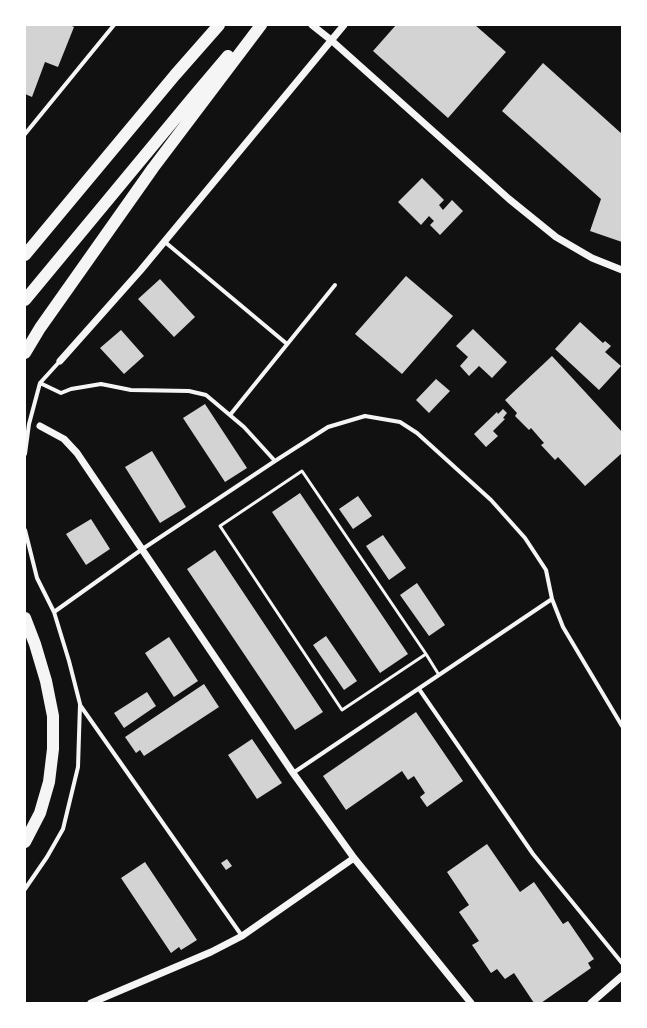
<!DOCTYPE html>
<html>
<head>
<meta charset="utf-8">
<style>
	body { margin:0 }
	#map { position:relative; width:647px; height:1028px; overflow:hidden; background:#111; font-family:Inter,sans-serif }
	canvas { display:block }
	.frame { position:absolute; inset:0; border:26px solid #fff; pointer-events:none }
</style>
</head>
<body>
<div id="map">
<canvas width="647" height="1028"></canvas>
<div class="frame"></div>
</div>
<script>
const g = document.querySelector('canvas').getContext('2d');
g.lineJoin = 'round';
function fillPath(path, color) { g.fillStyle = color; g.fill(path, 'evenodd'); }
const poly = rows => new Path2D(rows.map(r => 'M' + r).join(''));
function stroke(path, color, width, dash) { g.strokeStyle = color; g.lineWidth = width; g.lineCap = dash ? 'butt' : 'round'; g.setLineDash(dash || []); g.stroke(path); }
const building = poly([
	[25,25,70,25,74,27,58,67,45,62,32,97,25,94],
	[396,25,475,25,506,52,448,118,373,51],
	[543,63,622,134,622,242,590,231,601,199,502,111],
	[422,178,444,200,439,205,443,210,452,200,463,211,440,235,430,225,434,221,429,216,421,225,398,202],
	[406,276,453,316,402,374,355,334],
	[160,279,195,317,174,337,138,299],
	[580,322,603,343,605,341,611,346,605,352,621,366,599,390,555,349],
	[473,329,507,362,492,378,479,366,469,376,460,366,468,357,456,346],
	[121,330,144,356,124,374,100,348],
	[552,356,622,432,622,453,585,486,558,457,555,460,541,445,544,443,531,428,529,430,515,416,517,413,505,400],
	[436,379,450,391,429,413,416,400],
	[205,404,247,468,225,482,183,418],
	[503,409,507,413,503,418,505,419,493,431,498,436,486,447,474,434,497,412,498,414],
	[152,451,186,507,160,523,125,467],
	[300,493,408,654,380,673,272,512],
	[358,496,372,516,353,529,339,509],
	[91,519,110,549,86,565,66,534],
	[383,535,406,568,389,580,366,546],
	[215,550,323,712,295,730,187,569],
	[417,583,445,625,429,636,400,595],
	[326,636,357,681,344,690,313,645],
	[169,637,198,681,174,697,145,653],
	[204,684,219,707,144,756,140,750,136,753,125,737],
	[147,692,156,706,124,728,114,713],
	[416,712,463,781,427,807,420,797,425,793,414,776,408,780,402,771,346,810,323,776],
	[252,739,282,783,257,799,228,755],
	[487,844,520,892,534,882,563,924,568,921,594,959,588,963,591,968,541,1003,534,1003,514,973,505,979,497,969,491,973,472,945,479,941,459,912,469,905,447,872],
	[227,859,232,866,226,870,221,863],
	[145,862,197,940,181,950,179,947,171,953,121,878]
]);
const service = poly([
	[426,654,342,710,220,526,302,471,426,654,439,675]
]);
const minor = poly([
	[25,134,114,25],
	[165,242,287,344],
	[40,383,61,393,71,389,101,384,131,390,189,391,206,395,244,427,275,461],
	[230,415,335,285],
	[25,454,29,424,40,383,60,361],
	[25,530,37,578,54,612,69,661,80,704,78,767,63,829,47,857,25,889],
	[54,612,141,550,275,461,328,427,365,416,400,422,417,433,491,500,525,538,546,570,552,599,563,627,622,726],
	[419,689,533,854,622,963],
	[80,705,242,936],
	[293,773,552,599]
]);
const tertiary = poly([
	[312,25,331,40,509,199,556,237,592,258,622,270],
	[60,361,140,271,344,25],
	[40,426,64,439,77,453,293,773,354,858,471,1003],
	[91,1003,211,952,242,936,354,858],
	[591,1003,622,976]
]);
const motorway = poly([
	[25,255,175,75,219,25],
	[25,300,194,96,228,56],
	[25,353,40,328,153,168,261,25],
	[25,618,35,644,46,681,53,716,53,749,49,782,40,813,25,842]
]);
fillPath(building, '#d3d3d3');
stroke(service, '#f5f5f5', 3);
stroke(minor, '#f5f5f5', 4);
stroke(tertiary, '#f5f5f5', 7);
stroke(motorway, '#f5f5f5', 12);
</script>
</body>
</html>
